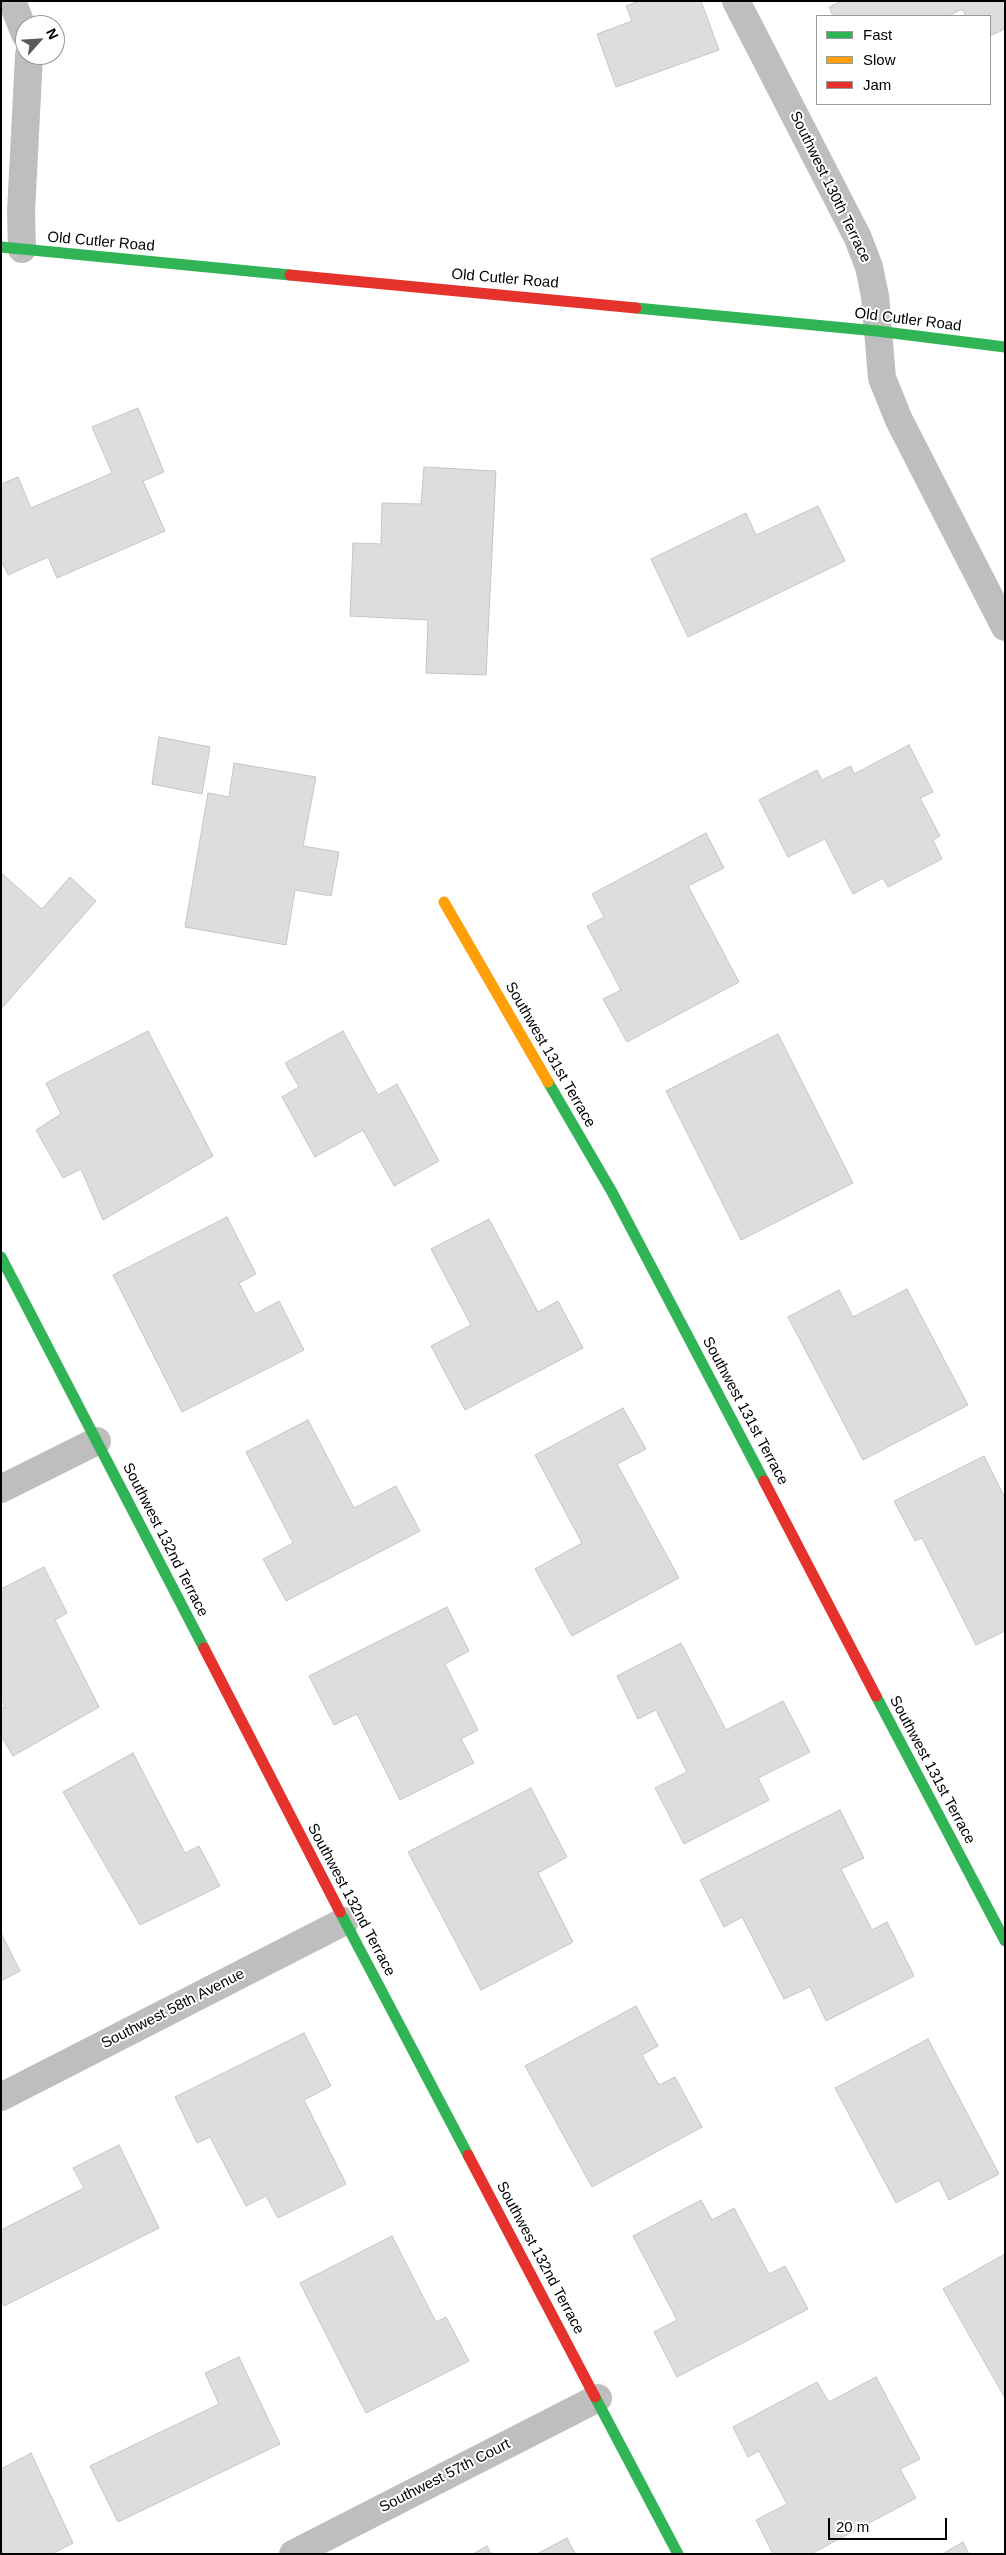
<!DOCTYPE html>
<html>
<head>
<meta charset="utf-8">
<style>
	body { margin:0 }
	#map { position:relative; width:1006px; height:2555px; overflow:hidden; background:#fff; font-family:Helvetica,sans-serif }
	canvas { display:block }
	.frame { position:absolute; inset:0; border:2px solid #000; pointer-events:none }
	.legend { position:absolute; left:816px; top:15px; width:175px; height:90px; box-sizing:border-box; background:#fff; border:1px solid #999; margin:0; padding:6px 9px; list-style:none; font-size:15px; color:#000 }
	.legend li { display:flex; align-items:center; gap:10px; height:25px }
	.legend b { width:25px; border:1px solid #999 }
	.north { position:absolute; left:15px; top:15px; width:50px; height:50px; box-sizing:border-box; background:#fff; border:1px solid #999; border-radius:50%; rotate:64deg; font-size:14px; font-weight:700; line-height:20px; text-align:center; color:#000 }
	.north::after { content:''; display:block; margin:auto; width:18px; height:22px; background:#595959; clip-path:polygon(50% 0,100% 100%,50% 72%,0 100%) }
	.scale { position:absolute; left:828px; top:2518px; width:119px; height:22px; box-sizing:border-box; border:2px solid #000; border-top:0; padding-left:6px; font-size:15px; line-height:18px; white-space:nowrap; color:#000; -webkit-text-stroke:4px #fff; paint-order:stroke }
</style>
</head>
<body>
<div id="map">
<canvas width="1006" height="2555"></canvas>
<div class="frame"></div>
<ul class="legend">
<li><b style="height:6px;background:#30b455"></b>Fast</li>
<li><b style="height:6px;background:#ff9f0a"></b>Slow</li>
<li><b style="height:6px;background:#e5322d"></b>Jam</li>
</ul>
<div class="north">N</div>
<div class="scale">20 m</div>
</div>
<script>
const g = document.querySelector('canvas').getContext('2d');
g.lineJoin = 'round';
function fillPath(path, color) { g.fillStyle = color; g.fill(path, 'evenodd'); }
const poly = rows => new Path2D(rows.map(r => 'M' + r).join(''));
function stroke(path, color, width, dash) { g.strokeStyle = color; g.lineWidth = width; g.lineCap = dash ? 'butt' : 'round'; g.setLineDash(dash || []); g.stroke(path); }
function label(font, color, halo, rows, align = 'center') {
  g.font = font + ' Helvetica,sans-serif'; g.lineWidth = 4; g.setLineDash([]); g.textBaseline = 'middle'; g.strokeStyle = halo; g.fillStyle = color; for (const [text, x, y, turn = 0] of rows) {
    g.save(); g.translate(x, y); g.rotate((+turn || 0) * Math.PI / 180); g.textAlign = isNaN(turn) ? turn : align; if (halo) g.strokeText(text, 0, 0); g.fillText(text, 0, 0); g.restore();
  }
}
const building = poly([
	[640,1,701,1,719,50,616,87,597,34,632,21,626,6,640,1],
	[842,1,1005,1,1005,29,990,36,990,16,966,16,962,9,948,16,833,16,829,7,842,1],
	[138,408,164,472,143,481,165,531,57,578,48,557,8,575,1,560,1,484,18,477,31,508,112,473,92,427,138,408],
	[424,467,496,471,486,675,426,673,428,620,350,616,353,543,381,544,382,503,421,504,424,467],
	[818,506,845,561,688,637,651,559,746,513,756,535,818,506],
	[159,737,210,747,202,794,152,784,159,737],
	[909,745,933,792,920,798,940,836,933,840,942,859,888,887,883,878,853,894,825,839,788,857,759,800,817,770,822,780,851,766,854,774,909,745],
	[234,763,316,777,303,846,339,852,331,896,295,890,286,945,185,927,208,793,229,797,234,763],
	[706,833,724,868,688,886,739,982,627,1042,603,999,621,990,587,926,604,917,592,894,706,833],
	[1,873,42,909,70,877,96,901,1,1009,1,873],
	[148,1031,213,1156,103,1220,81,1169,63,1178,36,1130,61,1114,46,1083,148,1031],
	[343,1031,378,1095,397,1084,439,1161,394,1186,363,1130,315,1157,282,1097,299,1087,285,1063,343,1031],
	[778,1034,853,1183,741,1240,666,1091,778,1034],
	[227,1217,256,1274,239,1283,255,1314,279,1301,304,1350,182,1412,113,1275,227,1217],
	[489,1219,538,1312,558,1301,583,1348,465,1410,431,1346,471,1325,431,1249,489,1219],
	[907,1289,968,1405,863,1460,788,1317,839,1290,853,1317,907,1289],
	[623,1408,646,1449,617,1464,679,1578,572,1636,535,1569,582,1543,535,1455,623,1408],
	[308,1420,354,1508,396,1486,420,1531,286,1601,263,1559,293,1543,246,1452,308,1420],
	[984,1456,1005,1498,1005,1631,976,1645,922,1538,915,1541,894,1501,984,1456],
	[44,1567,67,1613,55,1620,99,1707,13,1756,1,1736,1,1708,5,1707,1,1699,1,1589,44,1567],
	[447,1607,469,1651,445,1664,478,1730,461,1739,474,1763,400,1800,357,1714,334,1725,309,1676,447,1607],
	[681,1643,726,1730,783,1701,810,1752,758,1778,769,1800,684,1844,655,1788,687,1772,656,1710,638,1719,617,1676,681,1643],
	[133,1753,185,1853,199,1846,220,1886,140,1925,63,1792,133,1753],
	[531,1788,567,1857,538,1873,573,1942,481,1990,408,1852,531,1788],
	[840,1810,864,1858,841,1869,872,1930,887,1922,914,1976,826,2021,810,1987,784,1999,742,1917,724,1927,700,1880,840,1810],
	[1,1933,20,1971,1,1981,1,1933],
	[636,2006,658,2046,642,2055,659,2085,675,2077,702,2127,592,2187,525,2066,636,2006],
	[304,2033,331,2086,304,2100,346,2184,278,2218,266,2196,246,2206,210,2137,197,2143,175,2097,304,2033],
	[928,2039,999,2174,949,2200,939,2180,896,2203,835,2088,928,2039],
	[119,2145,159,2228,4,2306,1,2300,1,2230,84,2188,73,2168,119,2145],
	[701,2200,712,2220,734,2208,769,2274,785,2266,808,2309,677,2377,654,2332,677,2320,633,2236,701,2200],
	[392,2236,436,2322,446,2317,469,2361,366,2413,300,2283,392,2236],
	[1005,2254,1005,2398,943,2289,1005,2254],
	[239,2357,280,2444,118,2522,90,2466,219,2404,205,2373,239,2357],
	[876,2377,920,2459,900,2469,916,2498,811,2554,773,2554,756,2520,787,2504,759,2451,748,2457,733,2427,817,2382,829,2402,876,2377],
	[31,2453,73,2543,52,2554,1,2554,1,2469,31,2453],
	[567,2538,575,2554,537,2554,567,2538],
	[963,2542,969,2554,942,2554,963,2542],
	[487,2546,491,2554,473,2554,487,2546]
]);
const street = poly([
	[12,1,25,34],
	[736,1,858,238,869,267,875,296,882,378,899,420,1005,627],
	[22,249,21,212,29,55],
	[1,1489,97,1441],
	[1,2097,345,1921],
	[293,2554,598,2398]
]);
const fast = poly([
	[1,247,290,275],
	[636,308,877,331,1005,347],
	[548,1082,612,1192,764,1481],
	[1,1257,204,1648],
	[876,1696,1005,1941],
	[340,1912,468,2155],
	[595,2397,678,2554]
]);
const slow = poly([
	[444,902,548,1082]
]);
const jam = poly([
	[290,275,636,308],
	[764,1481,876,1696],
	[204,1648,340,1912],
	[468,2155,595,2397]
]);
const streetNames = [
	["Southwest 130th Terrace",830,187,64],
	["Old Cutler Road",101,242,5],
	["Old Cutler Road",505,279,5],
	["Old Cutler Road",908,320,7],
	["Southwest 131st Terrace",550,1055,60],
	["Southwest 131st Terrace",745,1411,62],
	["Southwest 132nd Terrace",165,1540,63],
	["Southwest 131st Terrace",932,1770,62],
	["Southwest 132nd Terrace",351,1900,62],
	["Southwest 58th Avenue",173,2009,-27],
	["Southwest 132nd Terrace",540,2258,62],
	["Southwest 57th Court",445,2476,-27]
];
fillPath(building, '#ddd');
stroke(building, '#c5c5c5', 1);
stroke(street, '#bebebe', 28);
stroke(fast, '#30b455', 11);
stroke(slow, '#ff9f0a', 11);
stroke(jam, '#e5322d', 11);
label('15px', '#000', '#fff', streetNames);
</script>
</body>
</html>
